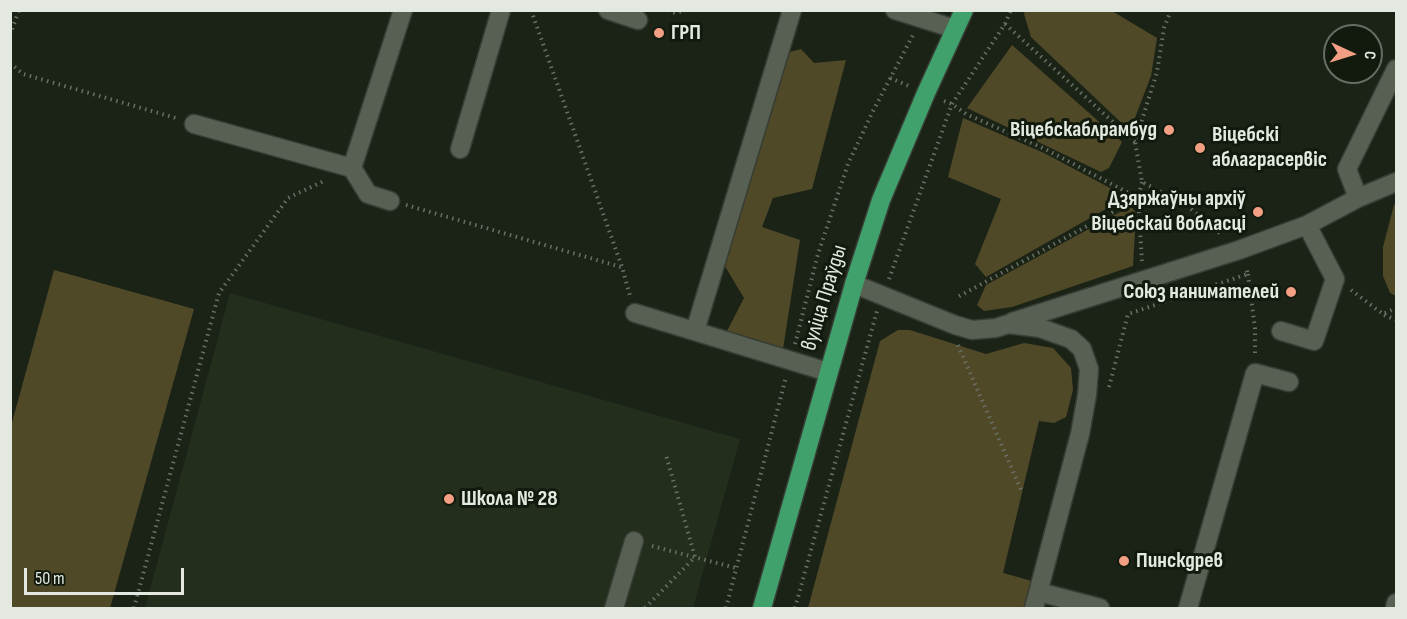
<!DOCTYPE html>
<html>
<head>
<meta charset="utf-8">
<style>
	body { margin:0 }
	#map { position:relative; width:1407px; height:619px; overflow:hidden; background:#1b2317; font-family:"Sofia Sans Condensed",sans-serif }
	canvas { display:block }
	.frame { position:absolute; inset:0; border:12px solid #e3e9e0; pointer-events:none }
	.north { position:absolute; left:1323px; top:24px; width:60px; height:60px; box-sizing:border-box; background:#121a0e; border:2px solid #666d62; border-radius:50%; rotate:94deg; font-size:16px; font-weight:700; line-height:24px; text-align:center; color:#e3e9e0 }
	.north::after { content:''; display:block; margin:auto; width:21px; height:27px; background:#f39f84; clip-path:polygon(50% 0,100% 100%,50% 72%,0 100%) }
	.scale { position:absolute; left:24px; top:568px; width:160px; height:27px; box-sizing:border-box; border:3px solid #e3e9e0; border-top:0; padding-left:8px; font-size:18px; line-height:21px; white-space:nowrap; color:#e3e9e0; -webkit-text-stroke:4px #121a0e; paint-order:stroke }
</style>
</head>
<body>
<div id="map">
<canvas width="1407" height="619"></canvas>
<div class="frame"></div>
<div class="north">С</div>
<div class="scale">50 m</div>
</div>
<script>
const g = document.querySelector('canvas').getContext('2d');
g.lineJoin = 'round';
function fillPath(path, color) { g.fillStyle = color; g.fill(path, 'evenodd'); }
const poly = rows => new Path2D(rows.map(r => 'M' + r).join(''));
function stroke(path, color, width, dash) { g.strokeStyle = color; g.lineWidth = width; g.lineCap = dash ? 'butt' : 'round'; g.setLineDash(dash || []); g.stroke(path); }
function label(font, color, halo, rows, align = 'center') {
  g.font = font + ' "Sofia Sans Condensed",sans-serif'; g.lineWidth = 6; g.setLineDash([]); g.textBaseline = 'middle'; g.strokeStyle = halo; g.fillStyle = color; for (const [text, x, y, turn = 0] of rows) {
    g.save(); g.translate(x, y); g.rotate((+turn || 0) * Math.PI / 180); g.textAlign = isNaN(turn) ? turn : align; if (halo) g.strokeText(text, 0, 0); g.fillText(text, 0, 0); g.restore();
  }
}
const built = poly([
	[230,293,740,439,693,608,145,608]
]);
const green = poly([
	[1025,11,1112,11,1157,38,1151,76,1130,131,1031,37,1024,14],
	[1012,45,1122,142,1109,168,1101,172,967,108],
	[801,49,814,63,846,60,812,189,773,198,762,227,800,240,783,349,726,333,744,298,723,263,786,53],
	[963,118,1044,153,1127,197,986,277,975,264,1001,199,948,177],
	[1396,203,1396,296,1390,293,1383,276,1383,247,1394,205],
	[1131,206,1136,213,1133,266,1012,307,984,311,977,305,986,285],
	[54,270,194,309,110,608,11,608,11,426],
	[898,330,910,330,986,354,1024,343,1053,348,1071,368,1073,390,1066,417,1054,423,1039,421,1003,573,1032,581,1025,608,808,608,880,341]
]);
const path = poly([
	[531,10,622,267,630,296],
	[668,10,675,13,686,10],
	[1171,10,1164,28,1157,72,1135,142,1142,182,1185,204,1223,236],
	[1005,24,1135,142],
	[10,35,19,10],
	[10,63,23,74,176,118],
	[890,78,909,86],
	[944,101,952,104,966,114,1045,149,1138,198,956,298],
	[10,185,10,186],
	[406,205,621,267],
	[1142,261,1138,198,1142,182],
	[1248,274,1255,329,1255,354],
	[889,279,952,104,1005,24,1011,10],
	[1351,290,1383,314,1396,308],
	[1384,315,1396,320],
	[795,344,818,254,848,164,873,111,913,35],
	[958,345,1022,492],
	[1109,387,1128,314,1248,274,1246,268],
	[652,546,736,568],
	[134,608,219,293,288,198,324,181],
	[645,608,695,557,666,455],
	[726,608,786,377],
	[795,608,877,311]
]);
const minor = poly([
	[608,10,638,20],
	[895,10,955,29],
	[194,124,352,168,368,194,390,201],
	[460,149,501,10],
	[352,168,403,10],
	[1358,198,1347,169,1396,69],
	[854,284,955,325,972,330,996,328,1008,324,1040,328,1071,339,1082,349,1089,369,1087,395,1080,434,1034,608],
	[635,313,828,372],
	[1012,322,1239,250,1307,225,1358,198,1396,182],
	[695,331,792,10],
	[1281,331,1314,341,1335,279,1307,225],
	[1039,592,1100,608],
	[614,608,634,541],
	[1188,608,1255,373,1289,382],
	[1395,608,1396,603]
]);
const major = poly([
	[762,608,854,284,881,200,926,93,964,10]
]);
const markers = [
	[659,33,6,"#f39f84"],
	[1169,130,6,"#f39f84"],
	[1200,148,6,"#f39f84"],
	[1258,212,6,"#f39f84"],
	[1291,292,6,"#f39f84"],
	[449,499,6,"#f39f84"],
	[1124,561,6,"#f39f84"]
];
const poiNames = [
	["ГРП",671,33],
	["Віцебскаблрамбуд",1157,130,"right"],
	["Віцебскі",1212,135],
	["аблаграсервіс",1212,160],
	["Дзяржаўны архіў",1246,199,"right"],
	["Віцебскай вобласці",1246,224,"right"],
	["Союз нанимателей",1279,292,"right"],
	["Школа № 28",461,499],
	["Пинскдрев",1136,561]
];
const streetNames = [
	["вуліца Праўды",825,298,-73]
];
fillPath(built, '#232e1d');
fillPath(green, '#504928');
stroke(minor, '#373d34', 21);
stroke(major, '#373d34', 21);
stroke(path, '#697065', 4, [1.5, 4.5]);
stroke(minor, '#576052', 18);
stroke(major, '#40a16c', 18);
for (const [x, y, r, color] of markers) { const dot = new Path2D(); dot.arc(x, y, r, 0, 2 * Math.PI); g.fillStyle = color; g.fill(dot); stroke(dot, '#121a0e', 2); }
label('bold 22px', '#e3e9e0', '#121a0e', poiNames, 'left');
label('22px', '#e3e9e0', '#121a0e', streetNames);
</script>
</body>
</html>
